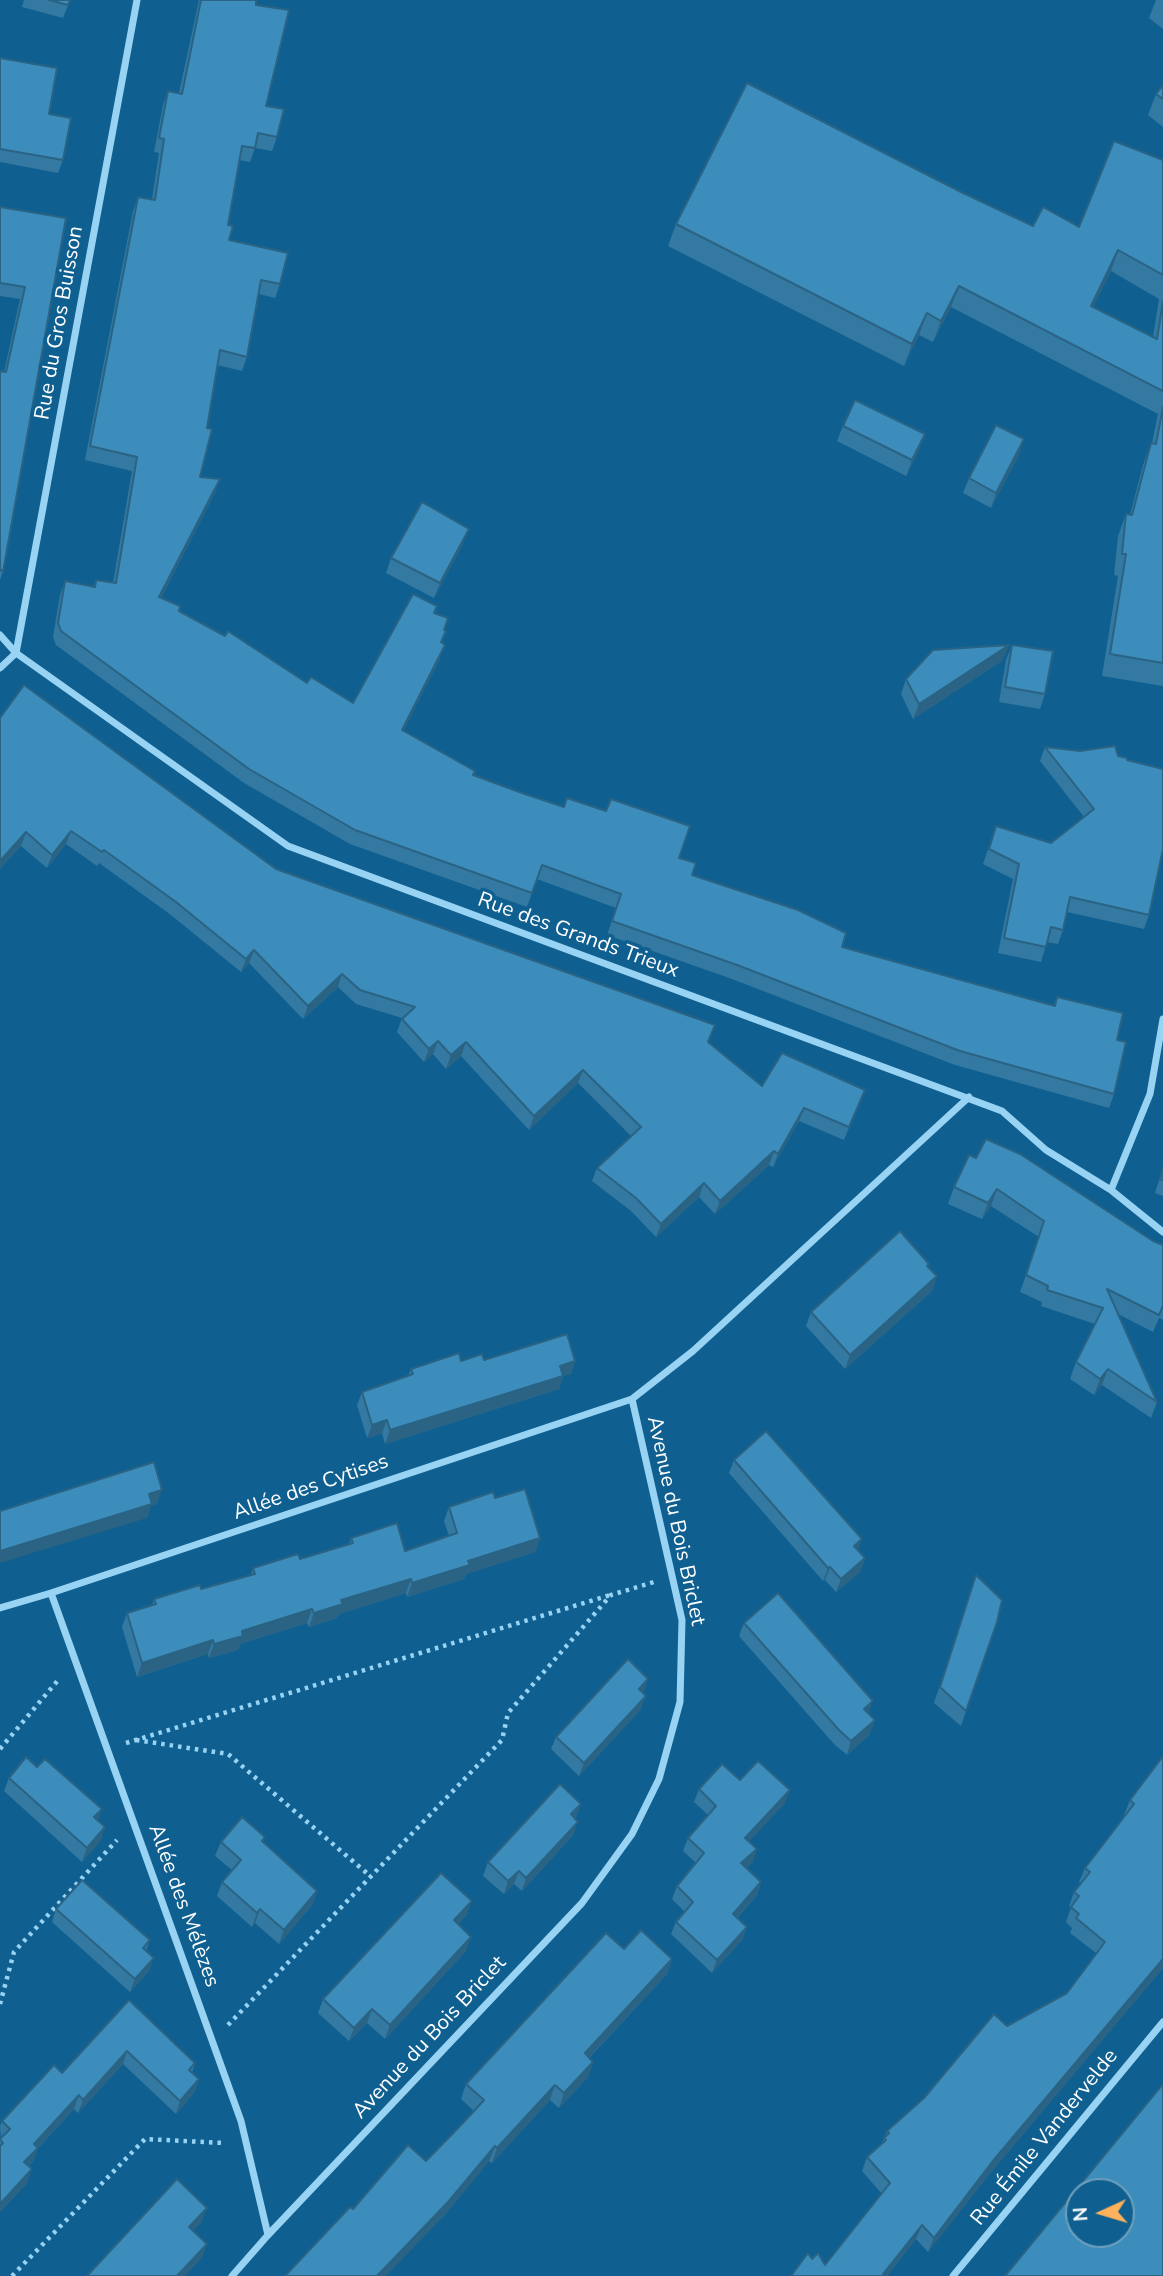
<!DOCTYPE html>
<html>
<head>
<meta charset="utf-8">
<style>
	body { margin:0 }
	#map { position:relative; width:1163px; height:2276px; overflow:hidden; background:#0f6090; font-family:"Nunito Sans",sans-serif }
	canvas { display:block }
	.north { position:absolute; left:1065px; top:2178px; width:70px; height:70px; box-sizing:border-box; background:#0f6090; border:2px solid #6fa0bc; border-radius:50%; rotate:266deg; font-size:19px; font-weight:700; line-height:28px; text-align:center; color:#fff }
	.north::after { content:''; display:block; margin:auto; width:24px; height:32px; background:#ffb15b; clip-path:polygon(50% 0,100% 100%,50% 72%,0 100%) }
</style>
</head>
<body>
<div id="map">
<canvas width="1163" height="2276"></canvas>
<div class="north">N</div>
</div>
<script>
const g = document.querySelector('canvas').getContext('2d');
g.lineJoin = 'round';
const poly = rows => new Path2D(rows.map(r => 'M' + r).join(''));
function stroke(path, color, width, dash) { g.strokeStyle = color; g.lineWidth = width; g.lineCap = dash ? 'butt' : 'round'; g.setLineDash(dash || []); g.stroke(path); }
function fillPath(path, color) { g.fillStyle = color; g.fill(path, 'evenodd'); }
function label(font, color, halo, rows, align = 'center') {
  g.font = font + ' "Nunito Sans",sans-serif'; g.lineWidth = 7; g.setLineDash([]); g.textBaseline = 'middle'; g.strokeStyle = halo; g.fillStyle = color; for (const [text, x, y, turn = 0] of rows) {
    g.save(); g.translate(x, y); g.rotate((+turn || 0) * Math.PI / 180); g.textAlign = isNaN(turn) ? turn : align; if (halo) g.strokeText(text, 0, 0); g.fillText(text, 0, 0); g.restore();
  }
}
const path = poly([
	[136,1740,228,1754,369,1875],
	[126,1743,610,1595],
	[0,1749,59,1679],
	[0,2004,14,1952,117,1840],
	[228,2025,502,1740,508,1713,611,1595,654,1582],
	[12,2276,145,2139,224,2143]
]);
const street = poly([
	[0,635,16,653,288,846,1002,1111,1046,1150,1111,1190,1163,1232],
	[0,668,16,653,137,0],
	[1111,1190,1150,1094,1163,1019],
	[51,1593,241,2121,268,2235],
	[0,1608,51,1593,632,1399],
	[232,2276,268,2235,582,1903,632,1834,659,1779,680,1702,682,1620,632,1399,693,1351,969,1097],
	[953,2276,1163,2022]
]);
const wall = poly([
	[24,0,70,0,63,18,22,7],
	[199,0,256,0,266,106,277,137,272,151,255,148,250,162,239,160,228,225,229,240,280,284,275,298,259,294,247,357,242,371,217,365,207,428,200,477,220,479,215,493,161,598,179,611,307,683,353,703,437,606,435,613,444,630,440,659,403,731,473,775,679,858,692,875,842,947,1054,1005,1057,997,1117,1040,1114,1094,1109,1108,955,1065,732,979,607,935,616,908,537,879,527,907,350,844,244,783,56,645,53,637,60,595,65,581,93,587,96,580,113,583,132,471,85,460,133,211,138,197,152,199,159,153,154,152,163,105,168,91,179,93],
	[1156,0,1163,0,1163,29,1149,18],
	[0,58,49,114,63,160,58,173,0,162],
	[1163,85,1163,127,1148,115,1156,94],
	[1163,160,1163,686,1102,676,1118,576,1114,575,1118,536,1126,514,1130,515,1143,465,1151,443,1152,443,1158,414,951,307,933,342,919,335,904,366,668,246,676,224,961,192,1033,226,1079,227],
	[1111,271,1159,299,1153,337,1093,307],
	[0,207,66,218,3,572,0,580,0,371,4,372,20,299,0,296],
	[843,426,919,450,906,476,837,441],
	[1019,455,991,508,963,493,969,478],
	[463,544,434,598,386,573,391,558],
	[1012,645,1045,694,1040,709,999,702,1006,660],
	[1003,660,913,719,901,694,906,679],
	[0,718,276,869,708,1042,762,1086,865,1090,844,1140,799,1121,773,1167,769,1165,715,1214,699,1197,656,1237,631,1211,592,1181,597,1168,631,1136,578,1083,529,1130,461,1056,446,1069,433,1054,424,1062,397,1032,402,1018,356,1004,338,987,303,1019,249,963,241,972,171,915,99,863,97,866,66,844,47,868,21,846,0,869],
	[1045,747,1118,756,1127,760,1149,915,1144,929,1067,912,1063,930,1058,944,1047,942,1041,962,998,953,1013,879,983,864,996,826,1051,843,1084,817,1040,761],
	[969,1155,1163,1245,1163,1320,1159,1318,1153,1332,1118,1314,1157,1402,1151,1418,1102,1385,1094,1395,1070,1379,1076,1362,1095,1324,1041,1306,1042,1302,1020,1292,1039,1237,991,1206,982,1219,948,1204,954,1187],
	[1163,1168,1163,1196,1155,1193],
	[929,1264,928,1267,937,1276,932,1291,845,1369,806,1326,811,1312],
	[484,1360,575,1361,571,1374,563,1376,559,1389,385,1444,382,1433,367,1438,357,1405,362,1392,408,1376,411,1369,461,1361],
	[734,1460,858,1550,865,1558,860,1572,836,1592,825,1580,823,1581,729,1473],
	[495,1498,540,1538,535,1552,466,1574,464,1579,407,1597,406,1593,339,1614,337,1618,309,1627,307,1623,240,1644,238,1650,209,1658,208,1654,137,1677,122,1627,127,1613,152,1605,154,1599,201,1589,251,1575,253,1568,300,1559,349,1544,351,1538,405,1551,449,1536,444,1521,449,1507],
	[971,1591,997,1622,961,1726,934,1703],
	[744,1623,868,1714,870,1734,847,1755,834,1744,739,1636],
	[648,1679,643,1693,641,1709,579,1776,551,1749,556,1737],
	[1163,1756,1163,1968,987,2177,928,2252,916,2239,887,2276,791,2276,812,2259,825,2265,882,2194,862,2171,867,2157,882,2143,887,2131,1007,2026,1067,1993,1096,1953,1070,1933,1072,1928,1066,1922,1071,1908,1069,1906,1074,1892,1081,1883,1079,1882,1085,1868,1125,1815,1124,1815,1130,1800],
	[37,1767,98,1821,101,1840,82,1862,4,1791,9,1778],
	[740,1780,785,1803,749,1841,753,1862,746,1868,761,1882,757,1895,737,1918,747,1927,742,1940,712,1973,671,1934,676,1922,685,1912,672,1899,677,1886,696,1863,683,1851,688,1838,708,1815,694,1802,699,1789],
	[581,1804,575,1819,573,1835,522,1891,514,1884,504,1894,483,1876,488,1862],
	[265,1837,263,1842,317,1891,312,1905,279,1944,255,1923,252,1927,217,1896,222,1882,232,1870,215,1856,221,1842],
	[56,1909,150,1940,146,1951,149,1971,130,1992,52,1922],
	[467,1915,458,1924,466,1951,385,2039,367,2023,349,2041,318,2013,323,1999],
	[624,1949,672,1959,667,1974,589,2058,593,2062,588,2077,559,2108,550,2100,492,2163,489,2161,443,2217,353,2209,426,2161,474,2111,461,2099,466,2084],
	[129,2000,195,2063,192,2073,199,2079,194,2093,176,2114,123,2064,78,2113,74,2109,38,2148,33,2161,29,2166,27,2183,0,2212,0,2139,1,2138,0,2126,2,2121,62,2073]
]);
const shadedWall = poly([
	[1118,250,1111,271,1083,328,1091,306],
	[959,286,951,307,933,342,941,321],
	[927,313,919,335,904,366,912,344],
	[925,434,919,450,906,476,912,460],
	[1024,439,1019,455,991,508,996,493],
	[220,479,215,493,154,611,159,597],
	[469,529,463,544,434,598,440,583],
	[445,645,440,659,397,744,402,730],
	[1009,645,1003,660,913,719,919,704],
	[71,831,66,844,47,868,52,855],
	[26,832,21,846,0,869,0,861],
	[254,950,249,963,241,972,246,959],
	[342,974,338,987,303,1019,308,1006],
	[438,1041,433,1054,424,1062,429,1049],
	[466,1042,461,1056,446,1069,451,1055],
	[583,1070,578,1083,529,1130,534,1116],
	[865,1090,860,1103,844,1140,849,1127],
	[804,1108,799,1121,773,1167,778,1154],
	[774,1151,769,1165,715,1214,720,1201],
	[704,1183,699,1197,656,1237,661,1224],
	[997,1189,991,1206,982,1219,988,1203],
	[937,1276,932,1291,845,1369,850,1355],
	[575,1361,571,1374,563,1376,559,1389,385,1444,390,1430,560,1366],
	[1108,1369,1102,1385,1094,1395,1100,1379],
	[387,1420,382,1433,367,1438,372,1425],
	[162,1490,157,1504,151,1506,147,1518,0,1563,0,1551,149,1494],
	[540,1538,535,1552,466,1574,464,1579,407,1597,412,1583,468,1561],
	[862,1539,857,1552,854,1546],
	[865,1558,860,1572,836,1592,841,1579],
	[830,1567,825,1580,823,1581,828,1568],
	[411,1579,406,1593,339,1614,337,1618,309,1627,314,1613,341,1600],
	[312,1609,307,1623,240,1644,238,1650,209,1658,214,1644,242,1631],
	[213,1640,208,1654,137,1677,142,1663],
	[648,1679,644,1692,634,1702,639,1689],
	[646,1696,641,1709,579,1776,584,1763],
	[873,1701,868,1715,864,1709],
	[875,1720,870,1734,847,1755,851,1741],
	[790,1790,785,1803,741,1850,745,1838],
	[581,1804,576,1817,566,1828,571,1814],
	[102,1809,97,1823,94,1817],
	[578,1822,573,1835,522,1891,526,1878],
	[105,1827,101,1840,82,1862,87,1848],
	[757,1849,753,1862,737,1876,741,1863],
	[519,1871,514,1884,504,1894,508,1881],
	[761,1882,757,1895,728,1927,733,1914],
	[317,1891,312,1905,279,1944,284,1930],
	[472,1901,467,1915,449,1934,454,1920],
	[260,1909,255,1923,252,1927,257,1913],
	[747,1927,742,1940,712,1973,717,1960],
	[471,1937,466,1951,385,2039,390,2025],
	[154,1958,149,1971,130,1992,135,1979],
	[672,1959,667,1974,579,2068,585,2053],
	[1163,1959,1163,1968,987,2177,928,2252,934,2238,992,2162],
	[372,2009,367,2023,349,2041,354,2028],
	[127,2051,123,2064,78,2113,83,2100],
	[593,2062,588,2077,559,2108,564,2093],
	[199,2079,194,2093,176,2114,180,2101],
	[555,2085,550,2100,492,2163,497,2148],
	[79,2095,74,2109,29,2157,34,2144],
	[495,2146,489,2161,443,2217,386,2276,377,2276],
	[38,2148,33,2161,19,2176,24,2162],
	[32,2169,27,2183,0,2212,0,2204],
	[207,2208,202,2222,184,2241,189,2227],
	[922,2225,916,2239,887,2276,882,2276],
	[207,2244,202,2258,185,2276,177,2276]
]);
const building = poly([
	[49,0,70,0,68,5,49,0],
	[201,0,256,0,256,5,289,10,266,106,284,109,277,137,258,133,255,148,242,146,228,225,233,226,229,240,288,253,280,284,261,280,247,357,220,350,207,428,212,429,200,477,220,479,159,597,180,606,179,611,225,636,228,631,307,683,311,677,353,703,413,594,437,606,434,613,448,618,444,630,446,631,441,642,445,645,402,730,475,771,473,775,522,793,564,807,567,798,606,811,611,799,690,826,679,858,696,863,692,875,798,910,846,933,842,947,1055,1006,1057,997,1123,1013,1117,1040,1126,1042,1114,1094,960,1051,737,965,612,921,621,894,542,865,532,893,355,830,249,769,61,631,58,623,65,581,95,587,96,580,116,583,137,457,90,446,138,197,155,200,164,139,159,138,168,91,182,94,201,0],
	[0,58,57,68,49,114,71,118,63,160,0,149,0,58],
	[747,83,961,192,1033,226,1043,207,1079,227,1114,141,1163,160,1163,275,1118,250,1091,306,1157,339,1163,301,1163,391,959,286,941,321,927,313,912,344,676,224,747,83],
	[1163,85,1163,99,1156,94,1163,85],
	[0,207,66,218,3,572,0,569,0,371,6,372,25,287,0,283,0,207],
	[855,400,925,434,912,460,843,426,855,400],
	[1163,407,1163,663,1110,654,1126,554,1122,554,1126,514,1132,515,1151,443,1156,444,1163,407],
	[996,425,1024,439,996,493,969,478,996,425],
	[422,502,469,529,440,583,391,558,422,502],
	[1009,645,919,704,906,679,933,650,1009,645],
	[1012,645,1053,651,1045,694,1005,687,1012,645],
	[24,685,276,869,715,1025,708,1042,762,1086,782,1053,865,1090,849,1127,804,1108,778,1154,774,1151,720,1201,704,1183,661,1224,636,1198,597,1168,641,1127,583,1070,534,1116,466,1042,451,1055,438,1041,429,1049,402,1019,415,1007,360,990,342,974,308,1006,254,950,246,959,176,902,104,850,102,852,71,831,52,855,26,832,0,861,0,718,24,685],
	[1115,746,1118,756,1127,758,1127,760,1163,769,1163,849,1149,915,1070,897,1063,930,1051,927,1046,947,1004,938,1019,864,989,849,996,826,1051,843,1094,809,1045,747,1080,751,1115,746],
	[986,1139,1020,1154,1153,1241,1163,1245,1163,1306,1159,1315,1107,1289,1157,1402,1108,1369,1100,1379,1076,1362,1103,1308,1047,1290,1048,1286,1026,1275,1044,1221,997,1189,988,1203,954,1187,969,1155,976,1158,986,1139],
	[1163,1168,1163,1180,1160,1179,1163,1168],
	[900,1231,929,1264,927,1266,937,1276,850,1355,811,1312,900,1231],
	[567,1334,575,1361,560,1366,563,1376,390,1430,387,1420,372,1425,362,1392,413,1374,411,1369,459,1353,461,1361,482,1354,484,1360,567,1334],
	[766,1431,862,1539,854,1546,865,1558,841,1579,830,1567,828,1568,734,1460,766,1431],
	[154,1462,162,1490,149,1494,152,1504,0,1551,0,1511,154,1462],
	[525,1489,540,1538,468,1561,470,1565,434,1576,412,1583,411,1579,341,1600,343,1604,314,1613,312,1609,242,1631,243,1636,214,1644,213,1640,142,1663,127,1613,156,1604,154,1599,200,1585,201,1589,255,1574,253,1568,298,1554,300,1559,353,1543,351,1538,397,1523,405,1551,457,1533,449,1507,493,1492,495,1498,525,1489],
	[976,1575,1002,1600,997,1622,966,1711,940,1687,976,1575],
	[778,1593,873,1701,864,1709,875,1720,851,1741,839,1730,744,1623,778,1593],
	[628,1659,648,1679,639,1689,646,1696,584,1763,556,1737,628,1659],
	[1163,1756,1163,1959,992,2162,934,2238,922,2225,883,2274,885,2276,791,2276,808,2253,812,2259,818,2253,825,2265,890,2183,867,2157,886,2140,884,2138,889,2133,887,2131,924,2098,994,2014,1007,2026,1067,1993,1105,1942,1076,1918,1079,1914,1071,1907,1079,1896,1074,1892,1090,1872,1085,1868,1134,1804,1130,1800,1163,1756],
	[26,1757,37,1767,45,1759,102,1809,94,1817,105,1827,87,1848,9,1778,26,1757],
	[758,1761,790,1790,745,1838,757,1849,741,1863,761,1882,733,1914,747,1927,717,1960,676,1922,693,1902,677,1886,704,1853,688,1838,716,1806,699,1789,722,1764,740,1780,758,1761],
	[560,1784,581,1804,571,1814,578,1822,526,1878,519,1871,508,1881,488,1862,560,1784],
	[242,1817,265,1837,262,1841,317,1891,284,1930,260,1909,257,1913,222,1882,241,1860,221,1842,242,1817],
	[441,1873,472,1901,454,1920,471,1937,390,2025,372,2009,354,2028,323,1999,441,1873],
	[82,1880,150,1940,143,1948,154,1958,135,1979,56,1909,82,1880],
	[641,1930,672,1959,585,2053,593,2062,564,2093,555,2085,497,2148,495,2146,448,2202,377,2276,285,2276,350,2207,353,2209,408,2145,426,2161,463,2123,484,2100,466,2084,606,1933,624,1949,641,1930],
	[129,2000,195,2063,189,2070,199,2079,180,2101,127,2051,83,2100,79,2095,34,2144,38,2148,24,2162,32,2169,0,2204,0,2146,3,2143,0,2139,10,2129,2,2121,54,2065,62,2073,129,2000],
	[1163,2084,1163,2276,1005,2276,1163,2084],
	[1079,2192,1121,2192,1121,2234,1079,2234,1079,2192],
	[177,2179,207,2208,189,2227,207,2244,177,2276,87,2276,177,2179]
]);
const streetNames = [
	["Rue du Gros Buisson",60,323,-80],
	["Rue des Grands Trieux",578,936,20],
	["Allée des Cytises",311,1488,-19],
	["Avenue du Bois Briclet",675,1521,78],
	["Allée des Mélèzes",183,1906,70],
	["Avenue du Bois Briclet",430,2038,-47],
	["Rue Émile Vandervelde",1045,2138,-51]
];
stroke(path, '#99d3f3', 4.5, [3.5, 5]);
stroke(street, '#99d3f3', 7);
fillPath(wall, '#3479a1');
fillPath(shadedWall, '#2a6383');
fillPath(building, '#3c8dbb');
stroke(building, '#2a6383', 2);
label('21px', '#fff', '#0f6090', streetNames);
</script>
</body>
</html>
